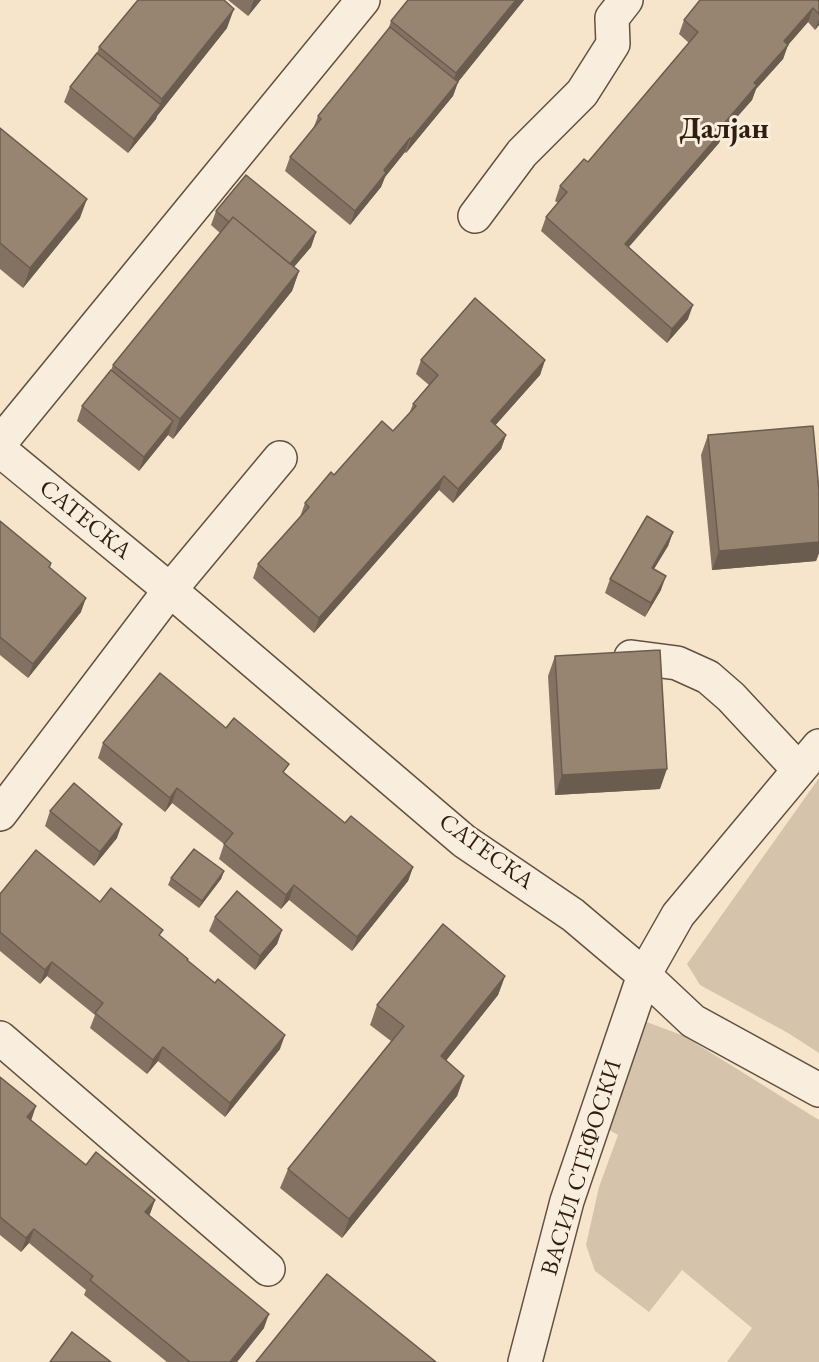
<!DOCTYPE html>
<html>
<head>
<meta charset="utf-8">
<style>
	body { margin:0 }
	canvas { display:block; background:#f6e5ca }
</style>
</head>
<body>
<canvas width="819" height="1362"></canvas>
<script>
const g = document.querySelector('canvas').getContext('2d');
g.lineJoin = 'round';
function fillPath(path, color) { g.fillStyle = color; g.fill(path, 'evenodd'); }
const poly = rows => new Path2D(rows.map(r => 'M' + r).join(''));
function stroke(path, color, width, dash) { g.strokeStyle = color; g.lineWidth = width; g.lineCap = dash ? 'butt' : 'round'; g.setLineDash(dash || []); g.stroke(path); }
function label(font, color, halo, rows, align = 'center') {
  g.font = font + ' "EB Garamond",serif'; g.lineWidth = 6; g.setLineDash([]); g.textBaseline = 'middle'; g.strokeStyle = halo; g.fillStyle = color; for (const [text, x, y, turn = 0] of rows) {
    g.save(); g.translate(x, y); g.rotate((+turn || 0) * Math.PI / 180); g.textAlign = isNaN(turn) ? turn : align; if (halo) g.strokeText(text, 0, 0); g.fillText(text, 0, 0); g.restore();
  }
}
const green = poly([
	[819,778,819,1053,788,1033,700,985,687,964],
	[644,1021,684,1036,819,1120,819,1362,727,1362,752,1328,682,1270,649,1312,595,1271,586,1245,599,1187,618,1135,601,1125]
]);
const minor = poly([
	[475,216,522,153,582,93,613,44,612,18,626,0],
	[0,443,363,0],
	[0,450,170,590,464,841,573,915,644,975,693,1021,819,1090],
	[631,657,677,663,708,677,731,697,799,770],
	[0,814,170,590,280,458],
	[0,1038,268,1269],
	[525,1362,567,1201,644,975,678,915,819,746]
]);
const wall = poly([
	[228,0,261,0,248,16],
	[408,0,524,0,458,82,453,96,406,153,405,152,385,177,381,187,350,225,285,171,290,157,313,129,318,116,388,30,391,21],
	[819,0,819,25,815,30,808,22,788,45,783,59,756,89,752,100,723,133,719,143,629,247,688,319,667,343,541,231,546,217,558,203,555,201,560,186,588,162,689,43,679,34,684,20],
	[227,28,157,116,156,119,128,153,64,102,70,87,97,53,99,47],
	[0,128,80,218,23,288,0,269],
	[216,211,316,232,311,247,294,267,299,271,292,291,173,439,168,435,139,471,77,421,82,406,111,370,113,365,220,233,211,225],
	[421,360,545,360,540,375,495,425,506,435,501,449,453,503,439,490,314,633,253,578,258,564,300,517,305,503,334,475,393,431,409,414,413,404,429,385,416,374],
	[708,435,819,491,819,553,816,561,712,570,701,455],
	[0,521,51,563,50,568,81,612,28,678,0,655],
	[673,532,668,546,654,569,661,590,645,617,605,593,610,579],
	[555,656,660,789,555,795,548,676],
	[226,728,286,774,345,823,413,867,408,881,352,951,289,900,281,909,219,859,224,844,172,803,165,812,98,758,103,743],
	[50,811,117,838,94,866,45,826],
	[224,871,221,879,199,908,168,885,171,878],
	[0,894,100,902,161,937,280,1049,225,1117,158,1061,147,1074,90,1028,95,1015,47,976,40,984,0,951],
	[215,917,282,930,277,944,255,970,209,931],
	[505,976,498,995,446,1060,464,1076,457,1096,342,1238,280,1188,288,1169,391,1041,370,1025,377,1005],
	[0,1077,31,1120,86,1165,155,1200,149,1215,264,1328,237,1362,167,1362,84,1295,86,1290,29,1243,21,1252,0,1235]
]);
const shadedWall = poly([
	[254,0,261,0,248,16,253,2],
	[516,0,524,0,458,82,453,96,406,153,411,139,449,93,456,73],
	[813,8,808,22,788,45,783,59,756,89,752,100,723,133,719,143,619,258,625,244,721,127,784,41],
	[234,9,227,28,157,116,156,119,128,153,134,139,159,107,162,99],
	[819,19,819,25,815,30],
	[410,138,405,152,385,177,381,187,350,225,355,211,384,170],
	[87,199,80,218,23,288,30,268],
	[316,232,311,247,281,282,286,268],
	[299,271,292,291,173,439,180,419],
	[693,305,688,319,667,343,672,329],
	[545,360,540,375,486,436,491,421],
	[173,421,168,435,139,471,144,457],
	[506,435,501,449,453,503,458,489],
	[444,476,439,490,314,633,319,618],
	[673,532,668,546,646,582,652,568],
	[819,542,819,553,816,561,712,570,719,551],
	[666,576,661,590,645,617,651,603],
	[86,598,81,612,28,678,33,664],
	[667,769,660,789,555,795,562,775],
	[177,788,172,803,165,812,170,798],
	[122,824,117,838,94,866,100,852],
	[413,867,408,881,352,951,357,937],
	[224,871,221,879,199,908,202,901],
	[294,885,289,900,281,909,286,895],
	[282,930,277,944,255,970,260,956],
	[52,962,47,976,40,984,45,970],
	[505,976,498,995,434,1076,441,1056],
	[285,1035,280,1049,225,1117,230,1103],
	[163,1047,158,1061,147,1074,153,1060],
	[464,1076,457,1096,342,1238,349,1219],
	[36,1106,31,1121,27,1117],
	[155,1200,150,1214,140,1226,145,1212],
	[34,1229,29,1243,21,1252,26,1238],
	[269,1314,264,1328,237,1362,230,1362]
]);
const building = poly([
	[138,0,224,0,234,9,162,99,99,47,138,0],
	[408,0,516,0,456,73,391,21,408,0],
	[700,0,819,0,819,14,813,8,784,41,788,45,754,83,757,85,721,127,724,129,625,244,693,305,672,329,546,217,567,192,560,186,584,159,588,162,698,32,684,20,700,0],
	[390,27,458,82,411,139,410,138,384,170,386,173,355,211,290,157,321,119,318,116,390,27],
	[97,53,161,105,134,139,70,87,97,53],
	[0,128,87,199,30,268,0,243,0,128],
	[246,175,316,232,290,264,233,217,229,222,216,211,246,175],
	[233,217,299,271,180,419,113,365,233,217],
	[475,298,545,360,491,421,506,435,458,489,444,476,319,618,258,564,309,507,305,503,331,472,334,475,382,421,393,431,416,406,413,404,438,375,421,360,475,298],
	[111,370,173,421,144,457,82,406,111,370],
	[813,426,819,491,819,542,719,551,708,435,813,426],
	[647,516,673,532,652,568,666,576,651,603,610,579,647,516],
	[0,521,51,563,49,567,86,598,33,664,0,637,0,521],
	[660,650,667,769,562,775,555,656,660,650],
	[160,673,226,728,234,718,289,764,283,772,345,823,351,816,413,867,357,937,294,885,286,895,224,844,233,833,177,788,170,798,103,743,160,673],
	[74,783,122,824,100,852,50,811,74,783],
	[194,849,224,871,202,901,171,878,194,849],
	[36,850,100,902,111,888,163,930,159,935,188,959,187,960,215,983,218,979,285,1035,230,1103,163,1047,153,1060,95,1013,103,1003,52,962,45,970,0,932,0,894,36,850],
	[237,891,282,930,260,956,215,917,237,891],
	[443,924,505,976,441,1056,464,1076,349,1219,288,1169,404,1026,377,1005,443,924],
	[0,1077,36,1106,27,1117,86,1165,96,1152,155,1200,145,1212,269,1314,230,1362,190,1362,90,1280,93,1276,34,1229,26,1238,0,1217,0,1077],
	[327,1274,436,1362,256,1362,327,1274],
	[72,1332,111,1362,50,1362,72,1332]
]);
const streetNames = [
	["САТЕСКА",85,520,39],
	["САТЕСКА",486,852,36],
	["ВАСИЛ СТЕФОСКИ",582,1168,-73]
];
const districtNames = [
	["Далјан",724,130]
];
fillPath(green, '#d5c3ab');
stroke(minor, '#63503f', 36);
stroke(minor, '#f9eedd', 33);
fillPath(wall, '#837261');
fillPath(shadedWall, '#6a5d4f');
fillPath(building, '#988571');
stroke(building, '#6a5d4f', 1.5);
label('24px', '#321e11', '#f9eedd', streetNames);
label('bold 30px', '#321e11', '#f9eedd', districtNames);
</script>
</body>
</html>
